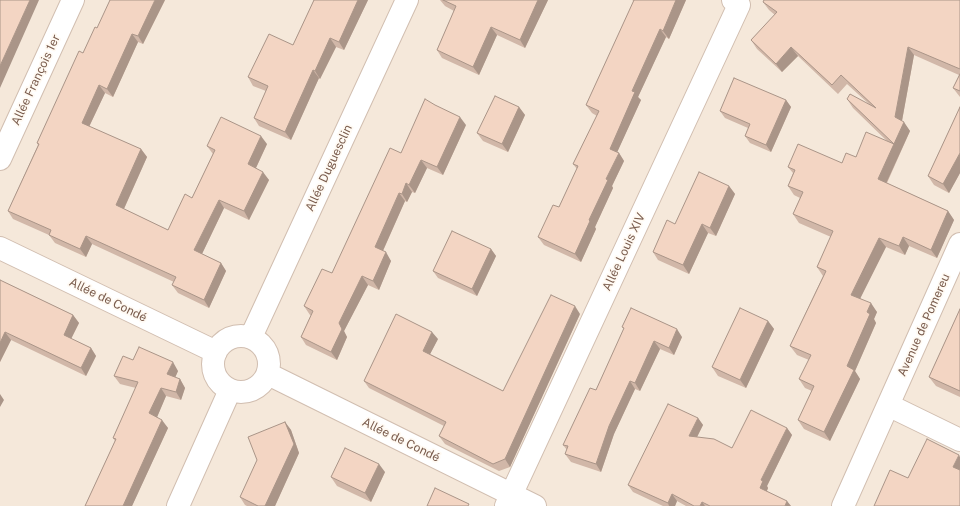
<!DOCTYPE html>
<html>
<head>
<meta charset="utf-8">
<style>
	body { margin:0 }
	canvas { display:block; background:#fdf6ec }
</style>
</head>
<body>
<canvas width="960" height="506"></canvas>
<script>
const g = document.querySelector('canvas').getContext('2d');
g.lineJoin = 'round';
function fillPath(path, color) { g.fillStyle = color; g.fill(path, 'evenodd'); }
const poly = rows => new Path2D(rows.map(r => 'M' + r).join(''));
function stroke(path, color, width, dash) { g.strokeStyle = color; g.lineWidth = width; g.lineCap = dash ? 'butt' : 'round'; g.setLineDash(dash || []); g.stroke(path); }
function label(font, color, halo, rows, align = 'center') {
  g.font = font + ' "Public Sans",sans-serif'; g.lineWidth = 3.5; g.setLineDash([]); g.textBaseline = 'middle'; g.strokeStyle = halo; g.fillStyle = color; for (const [text, x, y, turn = 0] of rows) {
    g.save(); g.translate(x, y); g.rotate((+turn || 0) * Math.PI / 180); g.textAlign = isNaN(turn) ? turn : align; if (halo) g.strokeText(text, 0, 0); g.fillText(text, 0, 0); g.restore();
  }
}
const residential = poly([
	[0,0,960,0,960,506,0,506]
]);
const street = poly([
	[0,159,73,0],
	[0,248,216,352],
	'213 364a28 28 0 1 1 56 0a28 28 0 1 1-56 0Z',
	[251,337,407,0],
	[268,374,535,506],
	[888,405,960,440],
	[178,506,230,390],
	[506,506,739,5,733,0],
	[843,506,960,244]
]);
const wall = poly([
	[165,0,143,44,138,42,113,97,105,93,89,127,141,149,147,157,124,209,168,230,192,198,213,154,207,146,267,144,256,168,269,180,249,220,224,208,202,254,221,263,226,271,209,308,178,293,172,285,174,282,92,244,86,257,55,243,49,235,13,219,8,211,38,145,37,143,83,53,97,28],
	[314,0,368,0,344,50,336,47,320,79,319,78,291,140,259,126,254,118,266,91,253,86,248,77,293,45],
	[440,0,548,0,525,48,497,35,479,75,442,58,437,50,454,11,445,6],
	[632,0,686,0,669,39,666,37,638,97,641,100,617,152,619,153,624,161,612,186,613,188,595,227,596,229,581,262,544,245,538,237,559,207,577,169,573,164,597,116,592,113,586,105,634,1],
	[960,0,960,97,953,88,959,75,914,55,902,121,910,131,887,183,948,211,954,220,937,258,909,246,905,255,886,247,860,298,877,312,874,319,876,323,855,371,860,379,830,441,804,429,798,420,812,391,805,388,799,379,809,360,797,355,790,346,823,276,817,267,831,237,799,223,793,214,800,198,794,195,788,186,793,173,788,167,842,163,888,142,853,108,847,99,869,104,847,84,838,94,798,56,782,72,757,49,751,40,775,15,769,10,763,2],
	[786,100,791,107,771,152,750,143,745,136,748,128,725,118,720,111],
	[519,107,525,115,508,152,483,141,477,133],
	[960,107,960,173,949,193,934,185,928,176],
	[466,125,443,175,427,168,415,193,412,192,407,202,405,201,383,251,391,261,379,290,368,285,344,331,347,337,337,360,306,345,301,337,311,315,310,315,304,306,332,273,401,153],
	[729,186,735,194,716,236,708,233,689,274,658,260,653,252,675,224],
	[491,249,496,256,477,296,438,278,433,271],
	[0,280,73,315,79,323,71,339,91,348,96,356,86,376,11,340,0,362],
	[960,309,960,397,936,386,929,377],
	[580,314,510,467,499,471,445,444,439,436,444,426,369,388,364,381,438,339,430,354,503,391],
	[768,321,774,329,746,388,718,376,712,367],
	[622,327,682,337,674,355,660,349,640,391,635,389,614,434,601,472,571,462,565,454,567,450,563,445,596,390,624,329],
	[133,360,178,371,175,378,180,379,185,388,181,400,166,396,157,417,168,428,132,506,85,506,115,441,113,438,136,388,120,384,114,376],
	[698,418,703,425,697,437,732,448,787,428,792,435,767,486,768,488,767,491,791,506,686,506,677,501,675,506,663,506,633,492,628,485],
	[285,422,291,430,299,453,275,506,247,506,245,505,240,497],
	[385,472,371,502,337,486,331,477]
]);
const shadedWall = poly([
	[30,0,39,0,0,88,0,66],
	[155,0,165,0,143,44,138,36],
	[358,0,368,0,344,50,339,42],
	[538,0,548,0,525,48,520,40],
	[676,0,686,0,669,39,663,31],
	[491,27,497,35,479,75,473,67],
	[660,29,666,37,638,97,641,100,615,157,610,149,632,91],
	[132,34,138,42,113,97,107,89],
	[330,38,336,47,320,79,315,71],
	[791,47,798,56,782,72,776,64],
	[908,47,914,55,901,126,895,117],
	[313,70,319,78,291,140,285,132],
	[99,85,105,93,87,131,82,123],
	[786,100,791,107,771,152,766,145],
	[519,107,525,115,508,152,502,144],
	[460,117,466,125,443,175,437,167],
	[904,122,910,131,884,188,878,179],
	[261,136,267,144,254,172,248,164],
	[141,149,147,157,122,213,116,205],
	[619,153,624,161,612,186,613,188,595,227,596,229,581,262,575,254,589,220,606,179],
	[960,153,960,173,949,193,943,184],
	[421,160,427,168,415,193,409,185],
	[263,172,269,180,249,220,244,211],
	[406,183,412,192,407,202,402,194],
	[729,186,735,194,716,236,710,228],
	[399,193,405,201,381,255,375,247],
	[219,200,224,208,200,258,194,250],
	[948,211,954,220,937,258,931,250],
	[702,224,708,233,689,274,683,265],
	[86,236,92,244,86,257,80,249],
	[903,237,909,246,905,255,899,246],
	[879,238,886,247,858,303,851,295],
	[491,249,496,256,477,296,472,289],
	[386,252,391,261,379,290,373,281],
	[221,263,226,271,209,308,204,300],
	[362,276,368,285,344,331,347,337,337,360,331,352,339,323],
	[871,303,877,312,874,319,876,323,855,371,860,379,830,441,824,432,847,366,867,312],
	[575,306,580,314,510,467,505,459],
	[73,315,79,323,69,343,64,335],
	[768,321,774,329,746,388,740,380],
	[677,329,682,337,674,355,669,348],
	[5,332,11,340,0,362,0,343],
	[432,332,438,339,428,358,423,351],
	[654,341,660,349,640,391,635,383],
	[91,348,96,356,86,376,81,368],
	[173,362,178,371,173,382,167,374],
	[180,379,185,388,181,400,176,392],
	[630,381,635,389,614,434,601,472,596,464,609,426],
	[161,388,166,396,155,422,149,413],
	[0,394,4,400,0,407],
	[698,418,703,425,694,443,689,436],
	[162,420,168,428,132,506,123,506],
	[285,422,291,430,299,453,275,506,265,506],
	[787,428,792,435,767,486,768,488,765,495,760,488,761,480],
	[959,455,960,457,960,472,953,467],
	[379,464,385,472,371,502,365,493],
	[672,494,677,501,675,506,669,506,668,503],
	[787,501,791,506,785,506],
	[702,502,705,506,700,506]
]);
const building = poly([
	[0,0,30,0,0,66,0,0],
	[110,0,155,0,138,36,132,34,107,89,99,85,82,123,141,149,116,205,168,230,185,194,192,198,215,150,207,146,221,117,261,136,248,164,263,172,244,211,219,200,194,250,221,263,204,300,172,285,176,277,86,236,80,249,49,235,51,230,8,211,39,144,37,143,79,51,83,53,95,27,97,28,110,0],
	[314,0,358,0,339,42,330,38,315,71,313,70,285,132,254,118,268,86,248,77,269,34,293,45,314,0],
	[443,0,538,0,520,40,491,27,473,67,437,50,456,6,443,0],
	[634,0,676,0,663,31,660,29,632,91,635,92,610,149,619,153,606,179,608,180,589,220,590,221,575,254,538,237,553,205,559,207,578,166,573,164,599,111,586,105,634,0],
	[764,0,960,0,960,69,908,47,895,117,904,122,878,179,948,211,931,250,903,237,899,246,879,238,851,295,871,303,867,312,870,314,847,366,854,370,824,432,798,420,814,386,799,379,811,355,790,346,826,271,817,267,833,231,793,214,803,192,788,186,795,170,788,167,798,144,842,163,846,153,856,157,866,132,894,144,847,99,850,94,876,108,841,75,832,85,791,47,776,64,751,40,777,12,763,2,764,0],
	[960,74,960,91,953,88,960,74],
	[734,78,786,100,766,145,745,136,750,124,720,111,734,78],
	[495,96,519,107,502,144,477,133,495,96],
	[425,99,435,105,460,117,437,167,421,160,409,185,406,183,402,194,399,193,375,247,386,252,373,281,362,276,339,323,342,329,331,352,301,337,313,311,304,306,322,269,332,273,390,148,401,153,425,99],
	[960,107,960,153,943,184,928,176,960,107],
	[699,172,729,186,710,228,702,224,683,265,653,252,667,220,675,224,699,172],
	[452,231,491,249,472,289,433,271,452,231],
	[0,280,73,315,64,335,91,348,81,368,5,332,0,343,0,280],
	[551,295,575,306,505,459,493,464,439,436,446,422,364,381,396,314,432,332,423,351,503,391,551,295],
	[631,308,677,329,669,348,654,341,635,383,630,381,609,426,596,464,565,454,568,446,563,445,590,388,596,390,624,328,622,327,631,308],
	[740,308,768,321,740,380,712,367,740,308],
	[960,309,960,391,929,377,960,309],
	[139,347,173,362,167,374,180,379,176,392,161,388,149,413,162,420,123,506,85,506,116,439,113,438,138,382,114,376,123,356,133,360,139,347],
	[668,404,698,418,689,436,714,439,732,448,751,410,787,428,761,480,763,481,760,488,787,501,785,506,710,506,702,502,700,506,694,506,672,494,668,503,628,485,668,404],
	[285,422,294,444,265,506,258,506,240,497,257,460,248,437,285,422],
	[927,439,959,455,953,467,960,470,960,506,874,506,890,470,908,478,927,439],
	[345,448,379,464,365,493,331,477,345,448],
	[435,488,469,504,468,506,427,506,435,488]
]);
const streetNames = [
	["Allée François 1er",36,80,-65],
	["Allée Duguesclin",329,168,-65],
	["Allée Louis XIV",624,252,-65],
	["Allée de Condé",108,300,26],
	["Avenue de Pomereu",924,325,-66],
	["Allée de Condé",401,440,26]
];
fillPath(residential, '#f5e8da');
stroke(street, '#d1beb0', 24);
stroke(street, '#fff', 22);
fillPath(wall, '#d1b7a8');
fillPath(shadedWall, '#aa9588');
fillPath(building, '#f3d5c3');
stroke(building, '#aa9588', 1);
label('12px', '#7a5c4d', '#fffaf3', streetNames);
</script>
</body>
</html>
